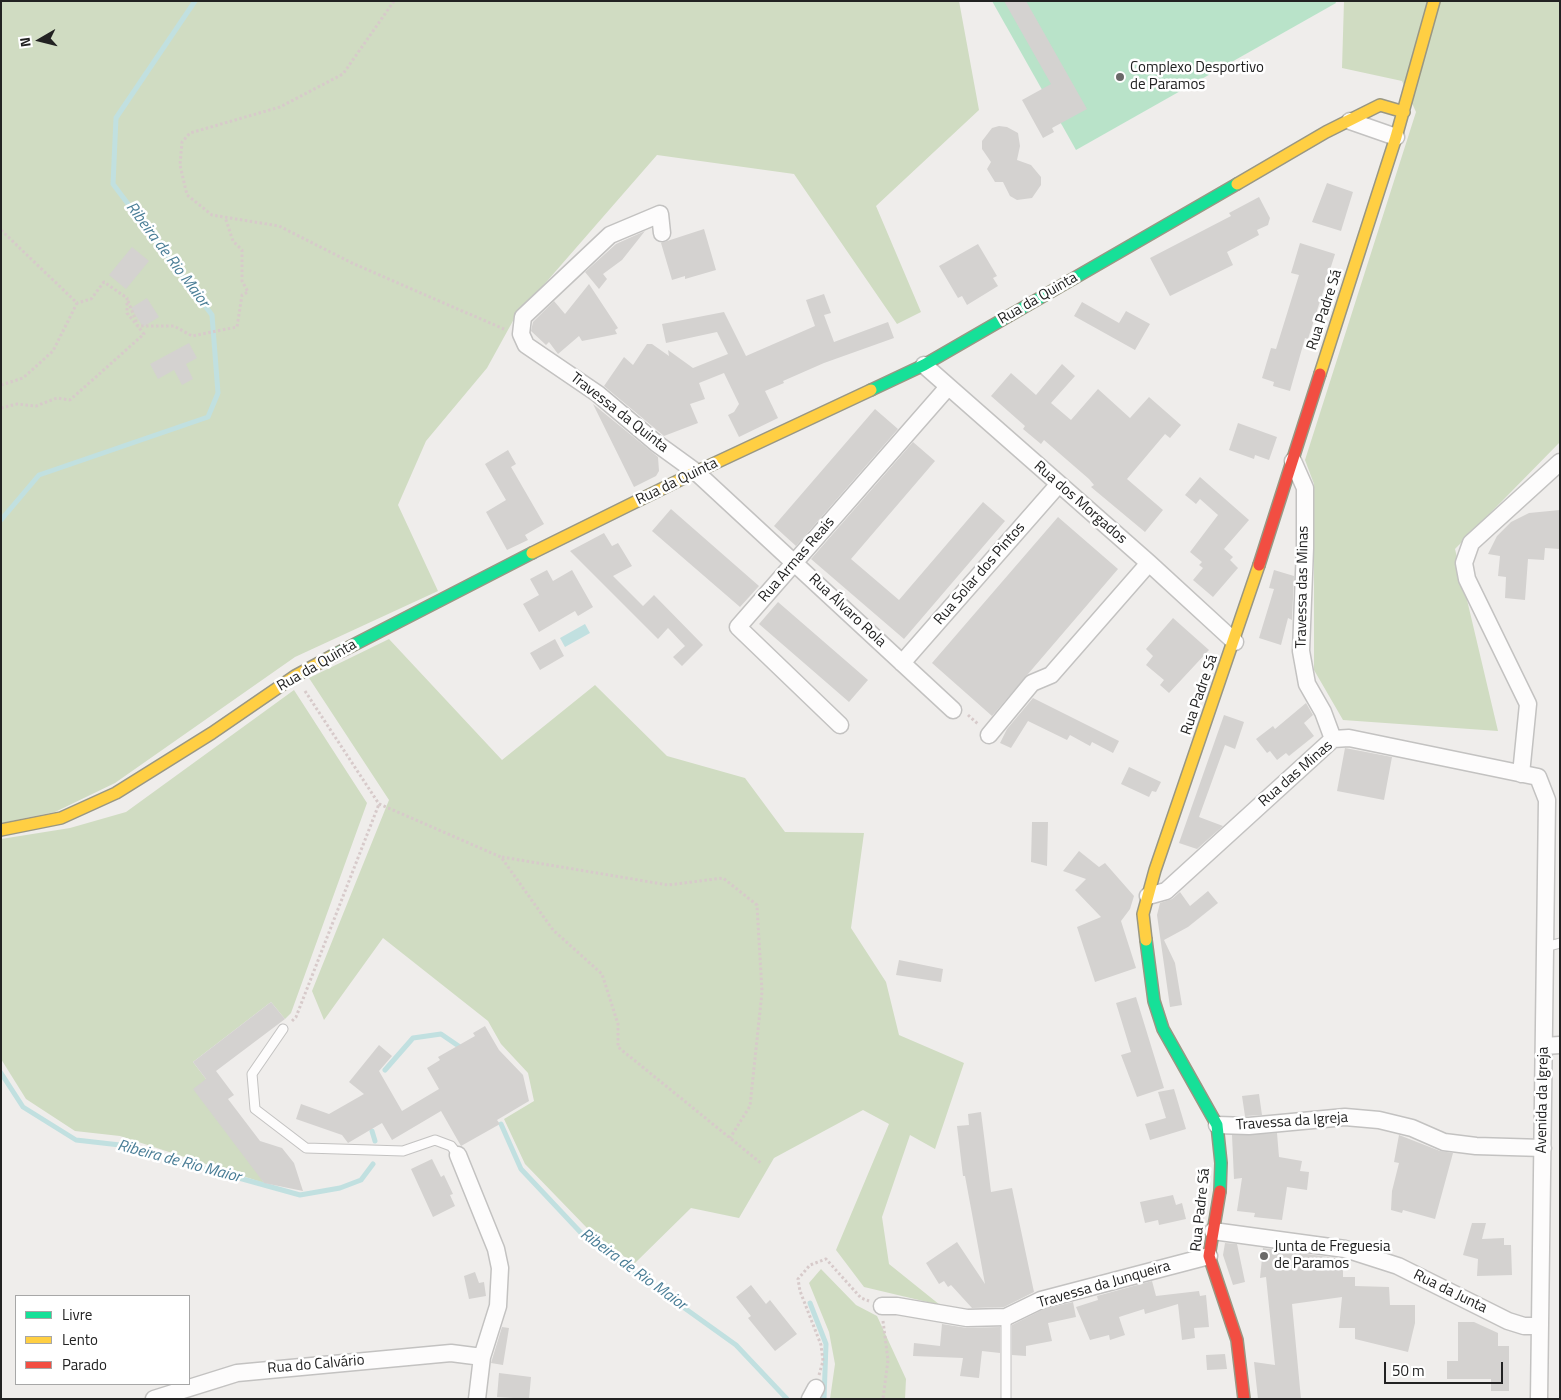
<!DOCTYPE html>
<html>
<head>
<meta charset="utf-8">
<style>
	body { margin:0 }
	#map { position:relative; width:1561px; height:1400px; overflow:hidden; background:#efedeb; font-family:"Titillium Web",sans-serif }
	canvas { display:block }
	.frame { position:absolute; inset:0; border:2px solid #222; pointer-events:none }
	.legend { position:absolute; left:15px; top:1295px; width:175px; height:90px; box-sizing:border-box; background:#fff; border:1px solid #a7a7a7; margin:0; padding:6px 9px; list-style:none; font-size:15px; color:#222 }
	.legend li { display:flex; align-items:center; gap:10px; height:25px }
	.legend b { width:25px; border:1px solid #a7a7a7 }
	.north { position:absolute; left:15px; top:15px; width:50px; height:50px; -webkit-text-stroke:4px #fff; paint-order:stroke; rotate:262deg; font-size:14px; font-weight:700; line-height:20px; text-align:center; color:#222 }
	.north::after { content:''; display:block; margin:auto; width:18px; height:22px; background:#222; clip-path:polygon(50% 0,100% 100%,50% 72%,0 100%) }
	.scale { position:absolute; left:1384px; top:1362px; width:119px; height:22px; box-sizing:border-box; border:2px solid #222; border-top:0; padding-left:6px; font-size:15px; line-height:18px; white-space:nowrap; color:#222; -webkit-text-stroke:4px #fff; paint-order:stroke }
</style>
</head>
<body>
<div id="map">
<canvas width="1561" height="1400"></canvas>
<div class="frame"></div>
<ul class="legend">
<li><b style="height:6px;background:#16e098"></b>Livre</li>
<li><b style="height:6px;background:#ffcf43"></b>Lento</li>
<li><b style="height:6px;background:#f24e42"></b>Parado</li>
</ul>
<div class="north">N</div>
<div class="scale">50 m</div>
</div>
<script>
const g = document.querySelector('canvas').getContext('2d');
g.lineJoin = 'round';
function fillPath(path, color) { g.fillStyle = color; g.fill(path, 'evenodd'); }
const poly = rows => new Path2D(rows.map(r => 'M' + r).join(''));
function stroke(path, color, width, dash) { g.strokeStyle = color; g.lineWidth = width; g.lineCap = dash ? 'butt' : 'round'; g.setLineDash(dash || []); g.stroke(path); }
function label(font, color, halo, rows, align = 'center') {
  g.font = font + ' "Titillium Web",sans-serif'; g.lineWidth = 5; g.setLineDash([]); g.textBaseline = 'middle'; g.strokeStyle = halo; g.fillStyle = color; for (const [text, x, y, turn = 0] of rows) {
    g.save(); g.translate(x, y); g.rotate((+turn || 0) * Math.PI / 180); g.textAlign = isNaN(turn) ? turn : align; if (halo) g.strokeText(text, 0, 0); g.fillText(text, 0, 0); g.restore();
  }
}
const forest = poly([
	[1,1,959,1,979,110,876,206,921,312,897,324,794,174,657,155,514,319,487,368,426,441,398,505,438,591,295,657,115,783,55,812,1,823],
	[1344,1,1560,1,1560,442,1455,549,1498,731,1343,720,1314,670,1314,484,1305,460,1416,112,1402,81,1342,68],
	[389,639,502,760,595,685,667,756,745,778,785,832,864,833,851,928,886,982,899,1035,964,1063,935,1149,910,1135,882,1217,889,1264,940,1305,864,1287,836,1250,889,1124,863,1110,774,1158,739,1218,691,1208,634,1264,588,1229,525,1164,504,1119,534,1101,528,1073,501,1044,488,1021,383,938,324,1020,312,991,389,800,309,678],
	[294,690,367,803,291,1013,285,1019,271,1002,193,1062,206,1079,264,1183,120,1136,75,1131,26,1099,1,1059,1,839,70,828,126,812],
	[821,1269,856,1305,877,1316,906,1379,905,1399,830,1399,835,1364,829,1332,809,1283]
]);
const pitch = poly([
	[992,1,1335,1,1336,3,1076,150]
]);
const water = poly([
	[585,624,590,633,565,647,560,638]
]);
const stream = poly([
	[1,520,39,475,208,417,218,393,212,315,113,184,116,118,195,1],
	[385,1070,413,1038,441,1034,460,1047],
	[1,1073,23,1107,76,1140,120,1145,300,1195,340,1188,361,1180,373,1164],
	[501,1124,521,1169,584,1236,736,1345,787,1399],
	[372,1131,375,1141],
	[810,1303,826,1344,824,1399]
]);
const building = poly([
	[1004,1,1026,1,1087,109,1052,128,1054,132,1043,138,1022,100,1051,84],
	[999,126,1007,127,1018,133,1020,146,1017,160,1031,165,1041,177,1041,185,1032,198,1017,200,1010,196,1003,182,995,182,987,169,991,162,982,149,982,141,992,128],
	[1327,183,1353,192,1341,231,1312,222],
	[1259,197,1270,218,1268,225,1257,230,1259,235,1227,252,1233,265,1170,296,1150,258,1231,216,1229,213],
	[704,229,716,270,685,279,685,276,672,280,661,243],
	[645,231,622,260,603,274,607,279,599,289,585,272,616,244],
	[1300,243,1335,254,1308,339,1305,338,1290,391,1273,386,1274,382,1262,378,1271,348,1276,349,1299,275,1291,273],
	[978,244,997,276,993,278,998,286,967,305,962,296,958,298,939,266],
	[132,247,149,261,126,289,109,275],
	[589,284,618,328,615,330,617,334,582,341,579,336,558,354,549,342,546,345,531,331,533,322,554,301,565,314],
	[824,294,831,313,824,315,834,342,888,322,894,338,824,363,783,381,784,383,765,391,778,418,739,437,728,415,734,412,739,404,724,373,699,383,705,399,690,404,698,423,664,436,604,386,624,357,633,365,647,344,652,344,669,356,668,350,693,368,728,354,717,332,666,343,662,324,724,312,746,356,815,326,806,300],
	[147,298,159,317,143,327,131,308],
	[1082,302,1119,323,1126,311,1150,324,1135,350,1074,316],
	[189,343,197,358,186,364,193,379,182,385,174,370,158,379,150,364],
	[1062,364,1075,376,1051,403,1071,420,1098,389,1130,418,1149,397,1181,425,1170,438,1165,434,1127,479,1163,510,1145,532,1091,487,1094,485,1089,479,1044,440,1041,444,1023,429,1025,426,991,396,1011,373,1036,395],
	[593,404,658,457,659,471,656,476,634,487],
	[875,409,898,429,796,546,774,526],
	[1238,423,1277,437,1269,460,1255,455,1254,459,1229,450],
	[913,442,935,461,851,559,899,600,983,502,1005,521,904,639,811,559],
	[508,450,516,464,511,467,544,524,525,535,528,540,507,550,486,512,506,500,485,464],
	[1200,477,1249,520,1224,549,1233,557,1230,560,1238,568,1213,597,1193,580,1203,568,1199,565,1202,562,1190,552,1218,515,1200,499,1196,504,1185,495],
	[671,509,759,586,740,607,652,531],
	[1560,510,1560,549,1545,548,1544,560,1528,559,1525,600,1505,598,1506,577,1498,576,1500,556,1488,554,1497,536,1511,522,1529,513],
	[1058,517,1118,569,992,716,932,663],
	[604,533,612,546,618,543,632,566,613,576,643,606,654,595,703,645,682,666,673,657,685,646,668,628,658,639,570,551],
	[547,570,553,581,572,570,593,607,578,616,575,611,539,632,523,604,539,595,530,579],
	[1274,570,1294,576,1292,620,1288,618,1281,645,1259,638,1274,589,1269,588],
	[778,602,868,680,849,702,759,624],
	[1173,618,1209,650,1169,693,1160,685,1164,680,1146,665,1153,656,1146,649],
	[555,639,564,656,540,670,530,653],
	[1033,698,1119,741,1113,753,1092,742,1090,746,1070,735,1067,740,1028,721,1011,748,1000,743,1007,729],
	[1306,703,1313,715,1304,723,1314,736,1289,756,1286,753,1277,760,1270,751,1267,753,1256,739,1273,726,1275,729],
	[1224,715,1244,722,1235,749,1225,745,1199,817,1223,826,1197,849,1179,843],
	[1345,748,1392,757,1384,800,1337,791],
	[1129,767,1161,782,1156,792,1152,791,1149,797,1121,784],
	[1032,822,1048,822,1047,866,1031,862],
	[1079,851,1099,867,1105,863,1134,896,1130,909,1121,921,1136,968,1095,982,1077,927,1101,917,1075,890,1086,879,1063,871],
	[1208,891,1218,903,1188,927,1164,940,1175,963,1182,1005,1170,1007,1157,915,1160,903,1172,899,1180,892,1190,906],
	[899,960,943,969,941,982,896,975],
	[1136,997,1164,1088,1137,1097,1121,1055,1131,1052,1116,1003],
	[271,1002,285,1019,216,1071,234,1095,228,1099,260,1141,282,1148,294,1163,303,1191,264,1183,193,1089,206,1079,193,1062],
	[485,1026,499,1050,523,1075,529,1101,497,1120,500,1124,461,1146,441,1111,392,1140,382,1123,348,1143,342,1135,296,1119,301,1104,329,1114,364,1094,349,1082,379,1045,392,1056,379,1071,402,1111,439,1089,427,1068,440,1060,438,1057,475,1036,473,1033],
	[1174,1089,1186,1129,1150,1140,1145,1124,1166,1118,1158,1092],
	[1259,1094,1262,1115,1245,1116,1242,1096],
	[981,1112,991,1192,1012,1188,1034,1292,1004,1307,972,1308,951,1285,948,1287,944,1281,939,1284,926,1263,957,1242,985,1284,965,1176,963,1176,957,1126,969,1125,968,1114],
	[1277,1133,1279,1157,1302,1161,1300,1171,1309,1172,1307,1190,1287,1187,1282,1220,1254,1217,1255,1213,1237,1211,1242,1178,1234,1179,1232,1135],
	[1399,1135,1440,1151,1453,1153,1435,1219,1403,1210,1402,1213,1391,1210,1392,1191,1399,1163,1394,1162],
	[432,1159,441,1177,444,1175,453,1194,450,1195,455,1206,433,1217,411,1169],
	[1173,1195,1176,1205,1182,1203,1186,1219,1159,1225,1158,1220,1145,1223,1140,1202],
	[1472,1223,1486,1223,1482,1239,1504,1238,1504,1245,1511,1245,1512,1275,1477,1276,1478,1259,1463,1255],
	[1225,1243,1237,1244,1245,1282,1233,1285,1223,1255],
	[1263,1248,1343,1259,1343,1277,1355,1277,1355,1286,1389,1287,1390,1305,1415,1305,1415,1323,1408,1352,1355,1339,1355,1328,1339,1328,1342,1297,1292,1304,1301,1399,1258,1399,1254,1362,1275,1365,1266,1277,1260,1278],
	[475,1272,479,1283,484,1282,486,1296,469,1299,464,1276],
	[1152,1281,1156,1296,1199,1291,1200,1296,1206,1295,1209,1327,1194,1328,1195,1338,1182,1340,1178,1304,1145,1314,1144,1309,1119,1317,1125,1335,1110,1340,1109,1335,1090,1340,1076,1307,1098,1300,1097,1296],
	[751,1285,766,1304,770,1300,797,1334,775,1351,748,1318,751,1316,736,1297],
	[1073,1302,1076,1317,1048,1323,1052,1341,1026,1346,1026,1356,1012,1355,1012,1325,1044,1309],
	[1458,1322,1474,1322,1498,1333,1498,1346,1509,1346,1509,1391,1491,1391,1491,1379,1447,1379,1447,1361,1458,1361],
	[942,1324,967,1328,1000,1327,1000,1353,982,1351,979,1378,960,1376,963,1358,913,1356,914,1343,940,1346],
	[502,1327,509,1328,503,1365,491,1363],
	[1225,1354,1227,1369,1207,1370,1206,1355],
	[499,1373,531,1377,529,1399,497,1397]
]);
const path = poly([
	[394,1,343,74,280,107,190,133,182,142,180,165,187,195,212,215,279,226,352,263,506,330],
	[1,230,77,303,53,351,23,378,1,385],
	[128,301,138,326,174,326,192,336,237,327,242,295,248,292,242,281,242,250,233,241,225,217],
	[1,408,17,404,36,406,57,398,70,400,144,334,127,313,127,298,104,282,91,299,77,303],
	[305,691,379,804,501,857,553,930,602,974,618,1024,618,1047,762,1164],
	[968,715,978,724],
	[502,857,668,885,723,878,757,905,762,992,750,1106,730,1138],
	[292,1021,296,1017,379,804],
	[883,1321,888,1360,883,1399],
	[819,1375,823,1361,821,1345,800,1291,798,1279,810,1265,826,1259,861,1298,869,1301]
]);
const lane = poly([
	[1545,947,1560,943],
	[283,1029,252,1074,255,1109,306,1148,403,1151,435,1140,451,1146,458,1155],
	[1006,1317,1006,1399]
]);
const street = poly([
	[1350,121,1396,137],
	[662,233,660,214,610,235,523,317,521,334,526,345,598,394,656,443,696,472,953,710],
	[924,365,1149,563,1235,642],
	[1293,461,1305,488,1305,548,1301,651,1307,684,1323,712,1333,739],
	[902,663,1058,485],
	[840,725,738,627,948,387],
	[989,735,1032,683,1051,675,1149,563],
	[1521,774,1528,704,1467,579,1464,563,1471,543,1560,462],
	[1148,896,1166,891,1333,739,1349,738,1538,777,1547,800,1539,1399],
	[1544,1046,1560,1045],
	[1217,1125,1249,1126,1345,1117,1379,1120,1412,1128,1444,1142,1476,1146,1543,1148],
	[458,1155,496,1249,500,1268,498,1306,482,1357,477,1399],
	[1213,1231,1345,1249,1398,1266,1508,1321,1524,1326,1540,1326],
	[882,1306,897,1306,967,1318,1006,1317,1041,1300,1209,1256],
	[154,1399,237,1373,451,1353,482,1357],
	[810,1399,816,1388]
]);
const fast = poly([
	[871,390,924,365,1237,184],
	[332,656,532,553],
	[1146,940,1154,1001,1163,1029,1217,1125,1221,1163,1220,1191]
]);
const slow = poly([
	[1237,184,1326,132,1380,105,1404,112],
	[1320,374,1396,137,1434,1],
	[532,553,696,472,871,390],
	[1,830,61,818,116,793,212,733,295,676,332,656],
	[1146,940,1143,914,1155,870,1259,565]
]);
const jam = poly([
	[1259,565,1320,374],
	[1220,1191,1209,1256,1237,1340,1244,1399]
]);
const markers = [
	[1120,77,5,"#6a6968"],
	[1264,1256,5,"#6a6968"]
];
const poiNames = [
	["Complexo Desportivo",1130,68],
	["de Paramos",1130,85],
	["Junta de Freguesia",1274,1247],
	["de Paramos",1274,1264]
];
const streetNames = [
	["Rua da Quinta",1038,299,-30],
	["Rua Padre Sá",1325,310,-72],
	["Travessa da Quinta",619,413,38],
	["Rua da Quinta",677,482,-26],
	["Rua dos Morgados",1080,503,41],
	["Rua Armas Reais",797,560,-49],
	["Rua Solar dos Pintos",980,574,-49],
	["Travessa das Minas",1303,587,-89],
	["Rua Álvaro Rola",847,611,43],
	["Rua da Quinta",317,666,-30],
	["Rua Padre Sá",1200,695,-71],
	["Rua das Minas",1296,774,-41],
	["Avenida da Igreja",1543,1100,-89],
	["Travessa da Igreja",1292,1122,-4],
	["Rua Padre Sá",1201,1210,-84],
	["Travessa da Junqueira",1104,1285,-16],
	["Rua da Junta",1450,1292,26],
	["Rua do Calvário",316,1365,-5]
];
const waterNames = [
	["Ribeira de Rio Maior",167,255,53],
	["Ribeira de Rio Maior",179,1162,15],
	["Ribeira de Rio Maior",633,1270,36]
];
fillPath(forest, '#d0dcc2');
fillPath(pitch, '#b9e3c9');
fillPath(water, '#c1e0e0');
stroke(stream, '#c1e0e0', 5);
fillPath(building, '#d4d2d0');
stroke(lane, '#c3c2c1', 11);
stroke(street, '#c3c2c1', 19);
stroke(fast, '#999783', 14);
stroke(slow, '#999783', 14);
stroke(jam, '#999783', 14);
stroke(path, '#d7caca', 3, [2.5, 2.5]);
stroke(lane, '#fdfcfc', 9);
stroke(street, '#fdfcfc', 16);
stroke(fast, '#16e098', 11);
stroke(slow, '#ffcf43', 11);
stroke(jam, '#f24e42', 11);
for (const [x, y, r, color] of markers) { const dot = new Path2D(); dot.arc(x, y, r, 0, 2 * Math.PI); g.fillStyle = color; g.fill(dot); stroke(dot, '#fff', 2); }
label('15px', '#222', '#fff', poiNames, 'left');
label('15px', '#222', '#fff', streetNames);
label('italic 16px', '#497d96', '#fff', waterNames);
</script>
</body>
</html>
